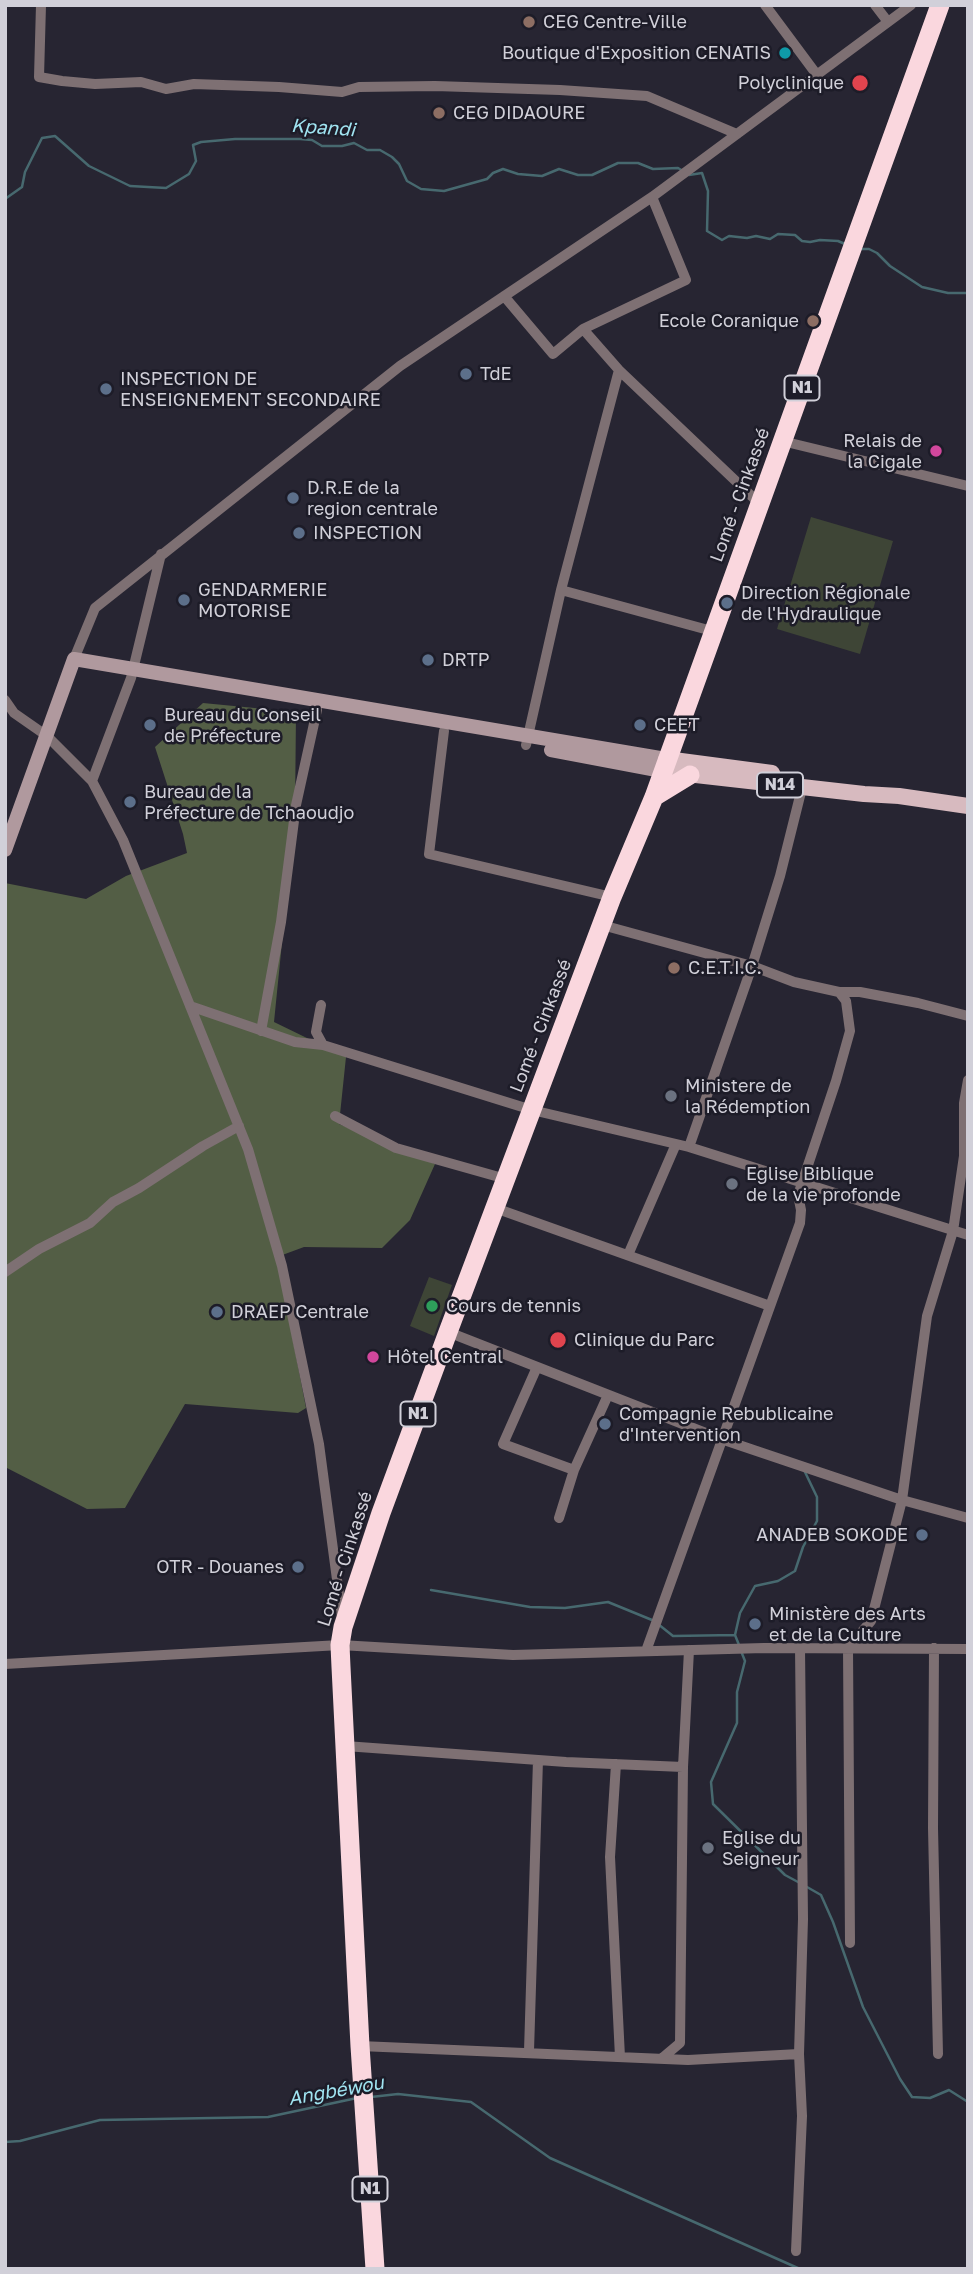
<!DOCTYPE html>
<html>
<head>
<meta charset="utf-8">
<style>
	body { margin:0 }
	#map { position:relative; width:973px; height:2274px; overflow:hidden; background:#272532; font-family:"Golos Text",sans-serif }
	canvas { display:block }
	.frame { position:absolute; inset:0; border:7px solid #d1d0d9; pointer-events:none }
</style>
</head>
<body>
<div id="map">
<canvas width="973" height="2274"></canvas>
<div class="frame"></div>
</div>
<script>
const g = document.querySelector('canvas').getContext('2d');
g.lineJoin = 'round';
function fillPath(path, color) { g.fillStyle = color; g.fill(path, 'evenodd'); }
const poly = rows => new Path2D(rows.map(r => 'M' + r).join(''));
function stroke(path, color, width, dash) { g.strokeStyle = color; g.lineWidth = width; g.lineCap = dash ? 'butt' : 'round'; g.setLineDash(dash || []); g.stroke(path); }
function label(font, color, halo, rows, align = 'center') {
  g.font = font + ' "Golos Text",sans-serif'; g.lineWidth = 5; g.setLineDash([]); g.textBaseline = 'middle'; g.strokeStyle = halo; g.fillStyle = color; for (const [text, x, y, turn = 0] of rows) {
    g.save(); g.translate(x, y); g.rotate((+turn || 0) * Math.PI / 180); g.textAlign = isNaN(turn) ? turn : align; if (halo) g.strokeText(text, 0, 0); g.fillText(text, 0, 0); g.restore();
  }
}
const green = poly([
	[811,517,893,541,860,654,777,629],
	[429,1277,452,1285,434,1336,410,1326]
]);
const forest = poly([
	[203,703,296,712,295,813,274,1022,346,1057,339,1124,435,1164,410,1220,382,1248,304,1247,277,1257,306,1408,298,1413,185,1404,125,1508,87,1509,5,1467,5,883,86,899,126,876,187,853,183,834,155,747]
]);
const stream = poly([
	[689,175,702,173,708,191,707,231,722,240,729,236,747,238,756,236,770,239,778,234,795,235,802,241,810,242,820,240,838,241,845,244],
	[5,199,22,187,25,172,42,138,55,136,89,166,130,186,166,188,189,174,196,161,193,145,201,142,235,139,300,139,312,140,322,146,342,146,354,143,367,150,380,150,392,157,399,164,407,181,421,189,444,191,487,179,493,173,503,169,518,174,542,176,559,169,578,175,592,175,618,163,638,163,653,169,678,168,683,171],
	[860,249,869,249,877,253,890,266,922,287,948,293,968,293],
	[431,1590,530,1607,565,1608,608,1602,652,1620],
	[658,1624,673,1636,735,1635,739,1645],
	[735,1635,740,1613,755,1586,778,1581,795,1571,803,1547,817,1521,817,1497,804,1470],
	[741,1651,745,1661,737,1692,737,1723,711,1782,713,1804,785,1875,798,1882],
	[807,1887,821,1895,833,1922,863,2007,900,2079,912,2097,930,2098,949,2090,968,2102],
	[371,2097,398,2094,471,2102,550,2158,800,2269],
	[5,2142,20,2141,100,2120,268,2117,357,2098]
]);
const street = poly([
	[41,5,39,77,62,81,95,84,141,82,166,89,194,84,279,87,342,92,359,87,435,86,560,90,647,96,737,134],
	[765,5,817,75],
	[875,5,888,22],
	[504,296,553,354,583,329,619,370,759,503],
	[583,329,686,280,652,197],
	[619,370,561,590,712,631],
	[782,441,968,486],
	[161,554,131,678,92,781,123,840,248,1149,282,1266,319,1444,342,1617],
	[74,659,95,608,400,366,652,197,911,5],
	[5,700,14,713,47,736,92,781],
	[444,731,429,854,612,897],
	[526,745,561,590],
	[602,925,752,966,794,982,839,992,860,992,918,1003,968,1016],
	[321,1005,316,1032,323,1045,532,1110,689,1147,968,1235],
	[190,1006,295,1042,323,1045],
	[261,1031,281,922,296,805,317,710],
	[335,1116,396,1148,506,1179],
	[689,1147,752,966,780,876,802,788],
	[495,1208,770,1306],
	[628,1255,676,1144],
	[5,1272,39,1249,90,1223,113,1202,139,1188,203,1146,239,1126],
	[448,1332,721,1439,902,1500,968,1518],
	[537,1367,503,1444,574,1470],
	[559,1518,574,1470,608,1395],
	[934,1648,933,1828,938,2054],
	[646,1651,800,1223,801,1210,798,1195,836,1081,850,1031,846,1001,839,992],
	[5,1664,340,1645,513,1655,764,1648,968,1649],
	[345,1746,566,1762,683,1767],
	[616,1764,610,1857,620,2057],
	[850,1943,848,1648,871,1621,902,1500,927,1316,953,1231,964,1156,964,1103,968,1080],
	[360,2046,688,2060,799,2054],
	[529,2051,538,1760],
	[661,2059,680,2043,683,1767,689,1650],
	[796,2251,802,2116,799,2054,803,1919,800,1648]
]);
const secondary = poly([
	[551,750,662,771],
	[5,850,74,659,666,759]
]);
const primary = poly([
	[666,759,772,773],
	[678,773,864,794,899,796,968,806]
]);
const highway = poly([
	[654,797,690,775],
	[375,2269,360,2046,341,1667,340,1645,343,1627,381,1513,448,1332,612,897,654,797,940,5]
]);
const markers = [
	[529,22,7,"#8d6e63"],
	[785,53,7,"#0f9aa8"],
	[860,83,9,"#e0444e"],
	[439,113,7,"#8d6e63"],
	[813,321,7,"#8d6e63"],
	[466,374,7,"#5c6f8a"],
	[106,389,7,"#5c6f8a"],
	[936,451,7,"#d1479c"],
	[293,498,7,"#5c6f8a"],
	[299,533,7,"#5c6f8a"],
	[184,600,7,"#5c6f8a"],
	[727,603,7,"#5c6f8a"],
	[428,660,7,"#5c6f8a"],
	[150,725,7,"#5c6f8a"],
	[640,725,7,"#5c6f8a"],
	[130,802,7,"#5c6f8a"],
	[674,968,7,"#8d6e63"],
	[671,1096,7,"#6b7280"],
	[732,1184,7,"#6b7280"],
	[432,1306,7,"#2e9e5b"],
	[217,1312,7,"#5c6f8a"],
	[558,1340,9,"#e0444e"],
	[373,1357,7,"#d1479c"],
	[605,1424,7,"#5c6f8a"],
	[922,1535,7,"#5c6f8a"],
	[298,1567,7,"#5c6f8a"],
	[755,1624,7,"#5c6f8a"],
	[708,1848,7,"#6b7280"]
];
const shields = [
	[802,388,35],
	[780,785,46],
	[418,1414,35],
	[370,2189,35]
];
const shieldNames = [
	["N1",802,388],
	["N14",780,785],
	["N1",418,1414],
	["N1",370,2189]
];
const poiNames = [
	["CEG Centre-Ville",543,22],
	["Boutique d'Exposition CENATIS",771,53,"right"],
	["Polyclinique",844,83,"right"],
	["CEG DIDAOURE",453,113],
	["Ecole Coranique",799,321,"right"],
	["TdE",480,374],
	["INSPECTION DE",120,379],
	["ENSEIGNEMENT SECONDAIRE",120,400],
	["Relais de",922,441,"right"],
	["la Cigale",922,462,"right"],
	["D.R.E de la",307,488],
	["region centrale",307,509],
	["INSPECTION",313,533],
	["GENDARMERIE",198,590],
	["MOTORISE",198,611],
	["Direction Régionale",741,593],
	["de l'Hydraulique",741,614],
	["DRTP",442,660],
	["Bureau du Conseil",164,715],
	["de Préfecture",164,736],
	["CEET",654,725],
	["Bureau de la",144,792],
	["Préfecture de Tchaoudjo",144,813],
	["C.E.T.I.C.",688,968],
	["Ministere de",685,1086],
	["la Rédemption",685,1107],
	["Eglise Biblique",746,1174],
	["de la vie profonde",746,1195],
	["Cours de tennis",446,1306],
	["DRAEP Centrale",231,1312],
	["Clinique du Parc",574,1340],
	["Hôtel Central",387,1357],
	["Compagnie Rebublicaine",619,1414],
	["d'Intervention",619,1435],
	["ANADEB SOKODE",908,1535,"right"],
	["OTR - Douanes",284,1567,"right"],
	["Ministère des Arts",769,1614],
	["et de la Culture",769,1635],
	["Eglise du",722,1838],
	["Seigneur",722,1859]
];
const streetNames = [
	["Lomé - Cinkassé",740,495,-70],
	["Lomé - Cinkassé",541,1026,-69],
	["Lomé - Cinkassé",345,1559,-72]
];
const waterNames = [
	["Kpandi",323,128,4],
	["Angbéwou",336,2091,-10]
];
fillPath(green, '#3e4536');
fillPath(forest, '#535e45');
stroke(stream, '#47696f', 2.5);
stroke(street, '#7e7073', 10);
stroke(secondary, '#b0999e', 14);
stroke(primary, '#d7babf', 16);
stroke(highway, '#fad7de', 19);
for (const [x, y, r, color] of markers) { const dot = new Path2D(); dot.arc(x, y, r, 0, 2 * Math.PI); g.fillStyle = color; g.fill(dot); stroke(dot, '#1d1c28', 2.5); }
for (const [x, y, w] of shields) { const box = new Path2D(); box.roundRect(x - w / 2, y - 12.5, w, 25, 5); g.fillStyle = '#1d1c28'; g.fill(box); stroke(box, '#d1d0d9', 2); }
label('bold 16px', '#d1d0d9', null, shieldNames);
label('18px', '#d1d0d9', '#1d1c28', poiNames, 'left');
label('18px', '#d1d0d9', '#1d1c28', streetNames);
label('italic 19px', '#a0e4f1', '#1d1c28', waterNames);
</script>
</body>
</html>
